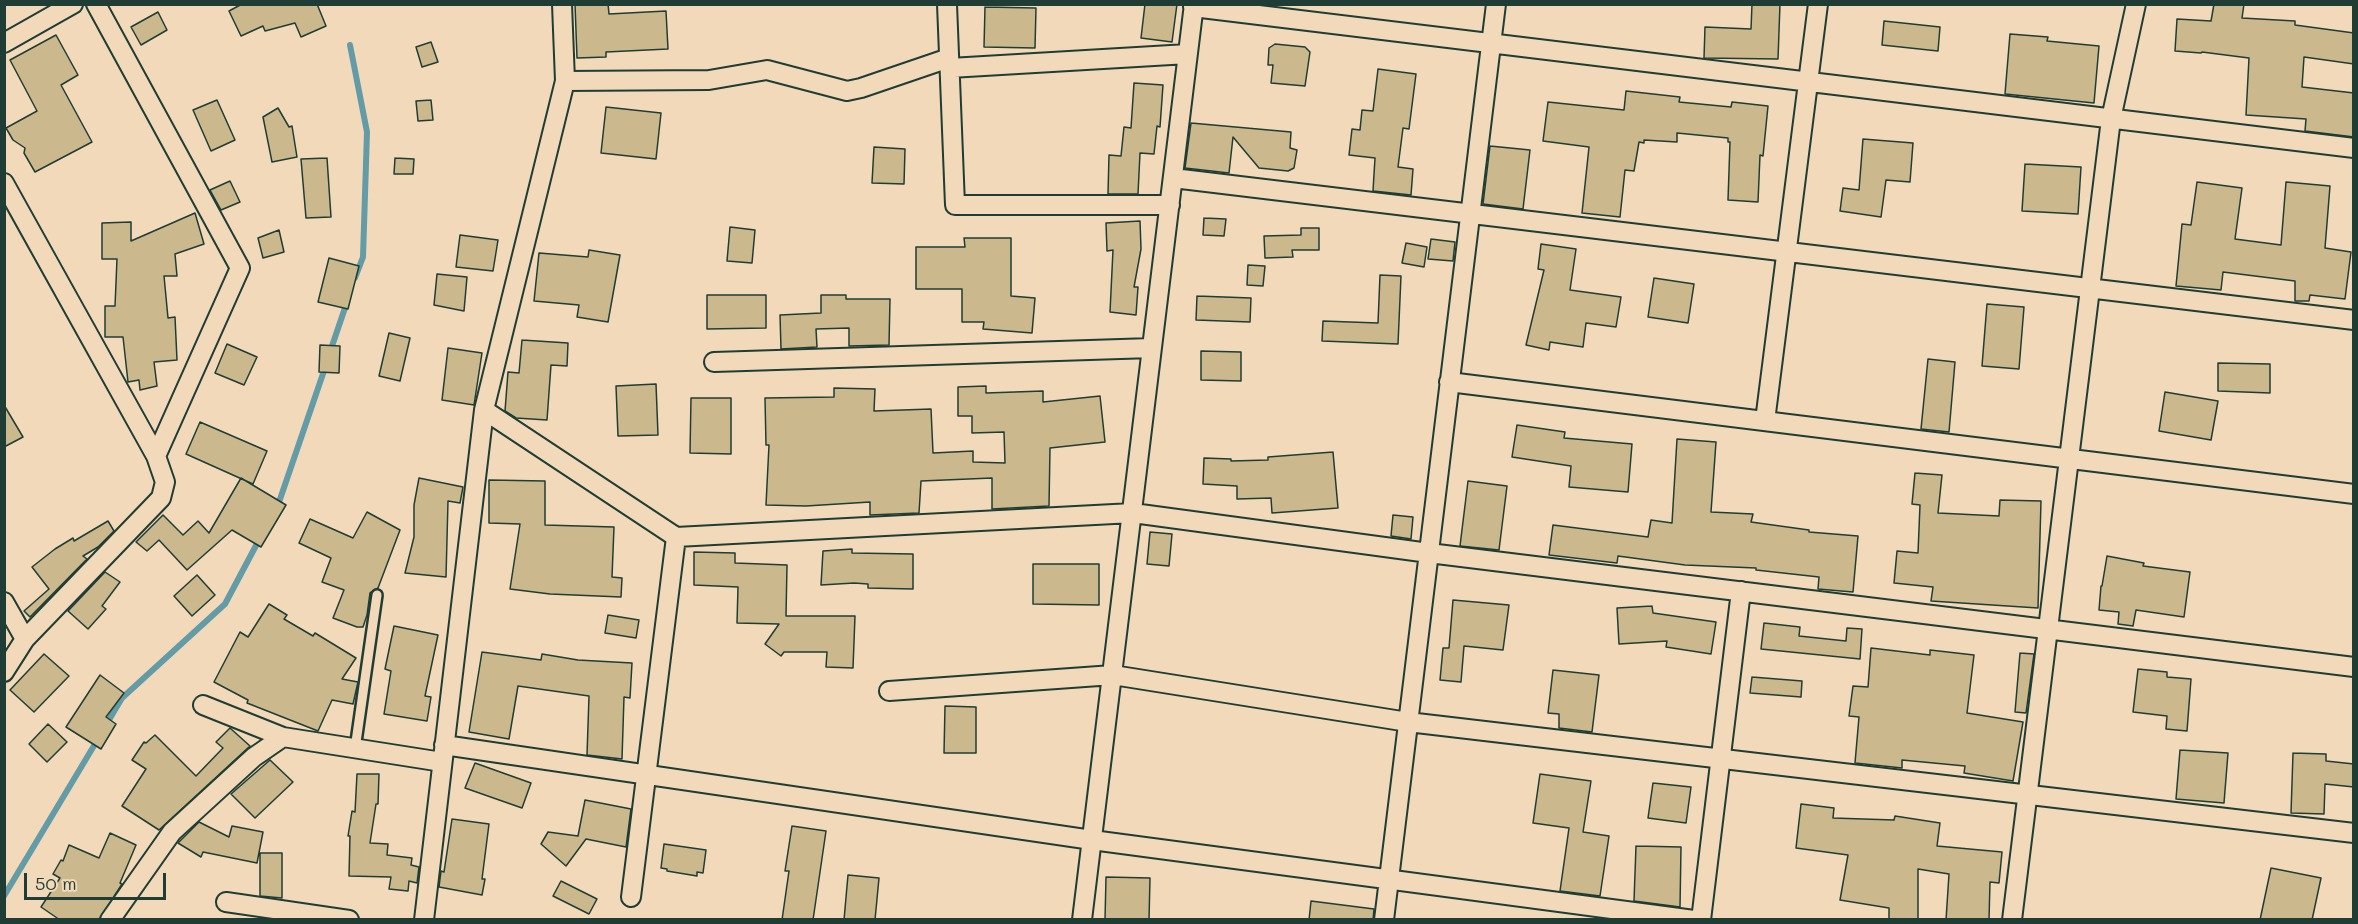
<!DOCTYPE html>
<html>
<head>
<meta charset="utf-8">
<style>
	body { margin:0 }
	#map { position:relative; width:2358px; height:924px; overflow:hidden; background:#f2d9ba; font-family:Mali,sans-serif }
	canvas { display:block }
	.frame { position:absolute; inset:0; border:6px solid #1f3d34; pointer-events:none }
	.scale { position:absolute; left:24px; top:873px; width:142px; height:27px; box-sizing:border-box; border:3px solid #1f3d34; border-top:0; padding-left:8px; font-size:18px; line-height:21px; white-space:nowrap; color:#1f3d34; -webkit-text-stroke:4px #f2d9ba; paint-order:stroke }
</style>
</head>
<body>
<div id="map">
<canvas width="2358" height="924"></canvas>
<div class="frame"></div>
<div class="scale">50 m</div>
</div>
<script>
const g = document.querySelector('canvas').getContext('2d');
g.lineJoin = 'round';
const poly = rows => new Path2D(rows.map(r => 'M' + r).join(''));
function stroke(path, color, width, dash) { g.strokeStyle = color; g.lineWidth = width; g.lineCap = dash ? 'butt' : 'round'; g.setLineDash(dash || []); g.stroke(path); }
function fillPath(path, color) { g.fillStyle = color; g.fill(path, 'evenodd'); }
const stream = poly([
	[350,45,367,132,363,257,355,278],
	[330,352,347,302],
	[277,508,326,365],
	[106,725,122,698,225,604,260,538],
	[4,896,98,739]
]);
const building = poly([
	[242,4,317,4,326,26,301,37,295,23,265,31,263,26,241,36,229,11,242,4],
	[575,4,608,4,609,14,666,11,668,49,606,52,606,57,577,58,575,4],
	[1145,4,1177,4,1172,42,1141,38,1145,4],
	[1752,4,1780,4,1778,59,1704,58,1705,27,1751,29,1752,4],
	[2214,4,2244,4,2242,18,2295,21,2295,25,2354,33,2354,64,2304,57,2302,87,2354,93,2354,137,2305,131,2306,119,2246,115,2249,58,2202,52,2201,53,2175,51,2177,19,2211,21,2214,4],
	[985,7,1036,8,1035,48,984,47,985,7],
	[158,12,167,30,141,45,131,27,158,12],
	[1884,21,1940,27,1938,51,1882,45,1884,21],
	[2010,34,2048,37,2047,41,2099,46,2094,103,2005,94,2010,34],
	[56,35,78,75,61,85,92,142,35,172,24,153,25,148,13,140,6,128,37,111,10,60,56,35],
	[431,42,438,62,422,67,416,47,431,42],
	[1275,44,1305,47,1310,52,1305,86,1271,83,1273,65,1268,65,1269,48,1275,44],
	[1378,69,1416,74,1409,129,1403,128,1398,167,1413,169,1411,195,1373,191,1375,158,1349,155,1352,129,1360,130,1362,110,1373,111,1378,69],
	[1134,83,1163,85,1160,127,1157,126,1154,154,1140,153,1138,194,1108,194,1109,155,1121,156,1124,127,1131,128,1134,83],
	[1626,91,1680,97,1679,102,1731,107,1732,102,1768,106,1763,156,1760,155,1758,202,1728,200,1730,142,1728,142,1728,138,1677,133,1677,142,1644,140,1644,143,1639,142,1634,171,1625,170,1620,217,1582,213,1589,147,1543,141,1548,102,1624,110,1626,91],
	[217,100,235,140,211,151,193,110,217,100],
	[431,100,433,120,418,121,416,101,431,100],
	[606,107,661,113,656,159,601,153,606,107],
	[278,108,289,127,292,126,297,157,272,162,263,117,278,108],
	[1191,123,1291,132,1290,148,1297,150,1294,168,1288,171,1259,168,1233,137,1229,173,1185,168,1191,123],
	[1863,139,1913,143,1910,182,1886,180,1881,217,1840,211,1843,188,1859,190,1863,139],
	[1490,146,1530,150,1523,209,1483,204,1490,146],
	[874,147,905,149,904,184,872,183,874,147],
	[327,158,331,217,306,218,301,159,327,158],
	[395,158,414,159,413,174,394,174,395,158],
	[2025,164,2081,167,2078,214,2022,211,2025,164],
	[230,181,240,202,221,210,210,190,230,181],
	[2197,182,2242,188,2235,239,2281,245,2286,182,2330,186,2325,248,2351,252,2345,299,2310,295,2309,301,2295,301,2295,281,2223,272,2221,290,2176,286,2182,224,2191,225,2197,182],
	[195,213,204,244,175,254,177,276,164,276,168,318,175,317,177,360,154,362,157,386,140,390,139,380,128,382,123,337,105,337,105,306,115,306,117,259,102,259,102,223,131,222,131,241,195,213],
	[1204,218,1226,219,1224,236,1203,235,1204,218],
	[1140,221,1141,249,1134,287,1138,287,1136,315,1110,312,1113,250,1107,251,1106,223,1140,221],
	[730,227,755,230,752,263,727,261,730,227],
	[1301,228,1319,228,1319,250,1292,250,1293,257,1265,258,1264,236,1301,235,1301,228],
	[279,230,284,252,263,258,258,238,279,230],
	[460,235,498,240,493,271,456,267,460,235],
	[964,238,1011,238,1011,296,1035,298,1032,333,983,329,984,322,962,322,962,289,916,289,916,247,965,247,964,238],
	[1431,239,1455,242,1453,261,1428,259,1431,239],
	[1406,243,1427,247,1424,267,1402,263,1406,243],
	[1541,244,1576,249,1570,290,1621,297,1616,327,1586,323,1583,347,1550,342,1549,350,1526,345,1544,270,1538,269,1541,244],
	[589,250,620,255,608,322,577,317,579,305,534,301,539,253,588,257,589,250],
	[329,258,359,266,348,309,318,302,329,258],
	[1248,265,1265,266,1263,286,1247,285,1248,265],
	[437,274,467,277,464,311,434,305,437,274],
	[1380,275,1401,276,1398,344,1322,341,1323,321,1378,323,1380,275],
	[1654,278,1694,284,1688,323,1648,317,1654,278],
	[707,295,766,295,766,328,707,329,707,295],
	[821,295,846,295,846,299,890,299,889,345,849,346,849,328,816,329,817,347,781,349,780,315,821,313,821,295],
	[1197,296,1251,298,1250,322,1196,320,1197,296],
	[1987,304,2024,307,2019,369,1982,366,1987,304],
	[389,333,410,338,400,381,379,376,389,333],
	[522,340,568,343,567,366,551,365,547,420,516,418,505,411,508,372,519,373,522,340],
	[227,344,257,357,244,385,215,373,227,344],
	[320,345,340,346,339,373,319,372,320,345],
	[448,348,482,353,474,405,442,400,448,348],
	[1201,351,1241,352,1241,381,1201,380,1201,351],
	[1928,359,1955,362,1949,432,1921,429,1928,359],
	[2218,363,2270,364,2270,393,2218,391,2218,363],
	[656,384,658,435,618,436,616,386,656,384],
	[986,386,986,393,1043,391,1043,402,1100,396,1105,442,1050,448,1049,506,992,509,992,478,921,481,919,513,870,515,870,502,806,506,766,505,769,445,766,445,765,398,834,397,834,388,875,389,874,411,931,409,933,453,973,451,973,462,1005,463,1004,432,972,433,972,416,958,416,958,387,986,386],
	[2165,392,2218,401,2211,440,2159,431,2165,392],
	[691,398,731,398,731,454,690,453,691,398],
	[4,405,23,437,4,447,4,405],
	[200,422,267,451,253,484,186,454,200,422],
	[1517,425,1565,432,1564,438,1632,444,1628,492,1569,487,1571,466,1512,457,1517,425],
	[1677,439,1716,442,1711,512,1753,514,1751,522,1809,530,1809,532,1858,536,1853,592,1818,589,1819,577,1756,570,1756,568,1685,565,1618,556,1617,563,1549,555,1553,525,1648,537,1651,520,1672,523,1677,439],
	[1333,452,1338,508,1272,513,1271,498,1237,499,1237,486,1203,484,1204,458,1231,459,1231,461,1268,460,1268,457,1333,452],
	[1915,473,1942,475,1938,513,1999,516,2000,500,2041,501,2038,608,1931,601,1933,587,1894,583,1897,551,1918,553,1920,505,1912,504,1915,473],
	[241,478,286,505,261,547,232,530,187,570,159,540,147,551,136,542,163,515,183,535,198,521,209,533,241,478],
	[419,478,463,487,460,503,448,501,446,577,405,573,414,537,414,505,419,478],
	[489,480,545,481,545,525,614,527,612,577,622,578,621,597,550,594,510,589,520,524,489,523,489,480],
	[1468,481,1507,486,1499,550,1460,546,1468,481],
	[367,512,400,530,378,588,370,593,367,615,363,627,357,627,333,618,344,590,322,582,331,558,299,543,310,519,353,538,367,512],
	[1393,515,1413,517,1411,539,1391,536,1393,515],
	[108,521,114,531,98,547,83,556,87,559,30,617,24,611,49,589,32,567,55,549,73,538,74,541,108,521],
	[1150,532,1172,534,1169,566,1147,564,1150,532],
	[852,549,852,553,913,554,913,589,868,588,868,584,854,583,821,585,823,551,852,549],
	[694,552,735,553,735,563,787,565,786,616,855,616,853,668,826,667,827,652,784,652,781,656,765,644,779,624,737,623,738,587,694,585,694,552],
	[2107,556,2144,563,2143,566,2190,572,2184,617,2136,610,2133,626,2118,624,2119,612,2099,610,2101,586,2102,586,2107,556],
	[1033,564,1099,564,1099,605,1033,604,1033,564],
	[105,572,120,582,102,606,106,609,88,629,68,611,105,572],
	[197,575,215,595,192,616,174,596,197,575],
	[1453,600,1509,605,1503,650,1464,646,1461,682,1440,680,1443,648,1449,648,1453,600],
	[269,604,287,615,284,619,313,636,315,633,356,658,342,679,358,682,353,704,332,700,318,731,247,703,248,700,214,682,240,632,248,637,269,604],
	[1652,606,1653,613,1716,622,1711,654,1666,647,1667,641,1619,644,1617,608,1652,606],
	[608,615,639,620,636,638,605,633,608,615],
	[1764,623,1800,627,1799,636,1846,641,1847,628,1862,629,1860,659,1761,649,1764,623],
	[394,626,438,635,425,696,431,697,427,721,384,714,391,671,385,669,394,626],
	[1871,648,1930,655,1930,650,1974,655,1967,713,2023,722,2013,781,1964,773,1965,766,1902,760,1902,768,1855,763,1859,717,1849,716,1853,686,1868,687,1871,648],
	[482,652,541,660,542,654,578,660,632,663,630,698,624,697,622,759,587,755,589,696,518,686,509,739,469,732,482,652],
	[2020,653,2034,654,2026,713,2015,712,2020,653],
	[44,654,69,676,34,712,10,690,44,654],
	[2138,669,2167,672,2167,677,2191,679,2187,731,2166,729,2167,716,2133,712,2138,669],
	[1553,670,1599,675,1592,732,1559,728,1559,714,1548,713,1553,670],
	[100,675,124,693,106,717,116,724,101,749,66,727,100,675],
	[1752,677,1802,681,1801,697,1750,693,1752,677],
	[945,706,976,707,976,753,944,753,945,706],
	[48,724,67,742,47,762,29,744,48,724],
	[230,728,250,746,159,830,122,806,146,769,132,760,144,742,146,743,155,735,196,776,223,748,216,742,230,728],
	[2180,750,2228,753,2224,803,2176,799,2180,750],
	[2293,753,2326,754,2326,761,2354,764,2354,787,2325,784,2324,814,2291,813,2293,753],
	[270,760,293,782,255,818,231,794,270,760],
	[475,763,531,783,522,808,465,788,475,763],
	[357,774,379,774,378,804,376,804,370,843,388,844,387,855,412,858,411,865,419,867,417,883,409,881,408,891,389,889,391,877,349,876,350,836,348,836,352,811,355,812,357,774],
	[1540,774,1591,781,1583,832,1609,836,1600,896,1560,891,1569,828,1533,823,1540,774],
	[1653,783,1691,787,1686,823,1648,818,1653,783],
	[585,800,631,809,626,847,586,839,566,866,541,844,548,832,578,836,585,800],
	[1801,804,1834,808,1833,818,1894,820,1895,816,1940,823,1937,846,2002,852,1999,883,1990,882,1989,920,1946,920,1949,874,1918,869,1918,920,1889,920,1889,908,1840,900,1848,855,1796,848,1801,804],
	[452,819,489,824,482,879,485,879,482,895,439,887,441,871,444,872,452,819],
	[199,822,229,837,232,826,263,832,257,863,203,852,201,857,178,843,199,822],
	[792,826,826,831,813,920,782,920,789,871,785,871,792,826],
	[110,833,136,845,120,883,122,884,99,920,60,920,41,907,60,878,53,874,61,860,63,861,69,845,99,858,110,833],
	[664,844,706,850,703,873,697,872,697,876,667,871,667,869,661,868,664,844],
	[1636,846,1681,847,1680,907,1634,901,1636,846],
	[260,853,282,853,282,898,260,896,260,853],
	[2271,868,2321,878,2312,920,2260,920,2271,868],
	[848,875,879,878,875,920,844,920,848,875],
	[1106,877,1150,878,1149,920,1105,920,1106,877],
	[561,881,597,899,589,914,553,896,561,881],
	[1311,901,1374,909,1373,920,1309,920,1311,901]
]);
const service = poly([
	[355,749,377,595]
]);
const minor = poly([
	[96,4,240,268,156,456],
	[947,4,955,205,1170,205],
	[1193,7,2354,148],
	[4,43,73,4],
	[950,68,1188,54],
	[565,81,709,80,767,70,847,91,861,88,949,58],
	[1173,178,2354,320],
	[4,183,156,456,165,482,161,498,25,639,4,672],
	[714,362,1152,348],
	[1449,382,2354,494],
	[484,410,676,537,1133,513,1429,553,2354,667],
	[1765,421,1818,4],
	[4,602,25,639],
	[889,691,1113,675,1408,722,2354,833],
	[203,705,283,737,442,762],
	[444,745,1092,840,1694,920],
	[631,897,676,537],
	[226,902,349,920],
	[110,920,172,832,254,757,283,737],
	[424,920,484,410,565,81,562,4],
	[1082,920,1194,4],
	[1384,920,1496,4],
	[1701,920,1741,591],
	[2012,920,2111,119,2136,4]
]);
stroke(stream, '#639ba7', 6);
fillPath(building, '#cbb88c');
stroke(building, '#1f3d34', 1.5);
stroke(service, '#1f3d34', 14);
stroke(minor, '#1f3d34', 22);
stroke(service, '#f2d9ba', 9);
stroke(minor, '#f2d9ba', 18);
</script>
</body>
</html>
